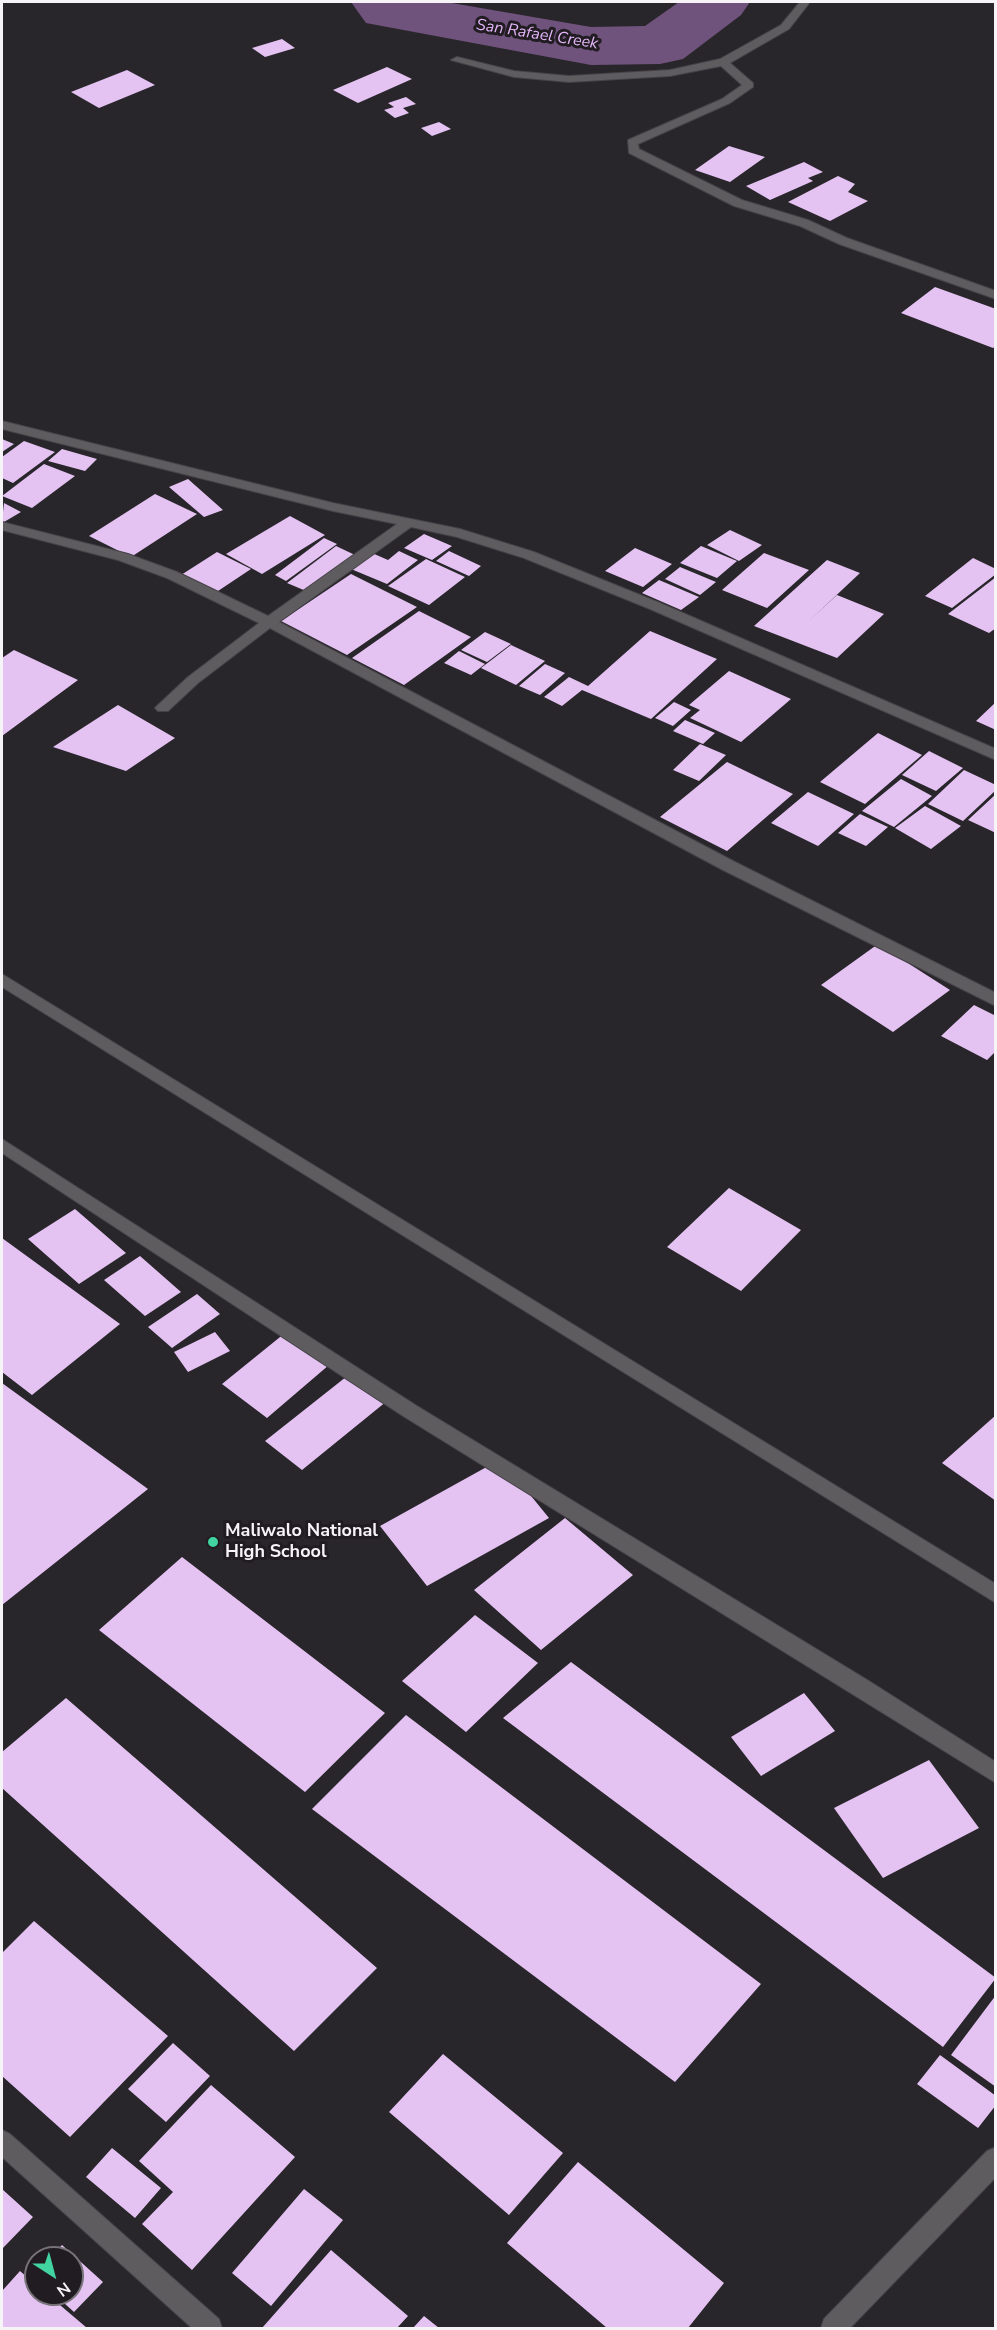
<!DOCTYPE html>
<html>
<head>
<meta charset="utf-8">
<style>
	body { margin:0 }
	#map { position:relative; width:997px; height:2330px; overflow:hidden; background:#29262b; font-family:"Nunito Sans",sans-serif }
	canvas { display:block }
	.frame { position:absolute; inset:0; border:3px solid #f6f4f7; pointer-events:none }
	.north { position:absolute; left:24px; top:2246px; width:60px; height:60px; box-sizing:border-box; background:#201c21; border:2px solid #767277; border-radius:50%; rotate:144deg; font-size:16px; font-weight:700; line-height:24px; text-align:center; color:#f6f4f7 }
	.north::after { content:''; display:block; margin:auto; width:21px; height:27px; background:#42d4a0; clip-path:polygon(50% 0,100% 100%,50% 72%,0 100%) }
</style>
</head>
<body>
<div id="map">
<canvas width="997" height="2330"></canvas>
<div class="frame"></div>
<div class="north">N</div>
</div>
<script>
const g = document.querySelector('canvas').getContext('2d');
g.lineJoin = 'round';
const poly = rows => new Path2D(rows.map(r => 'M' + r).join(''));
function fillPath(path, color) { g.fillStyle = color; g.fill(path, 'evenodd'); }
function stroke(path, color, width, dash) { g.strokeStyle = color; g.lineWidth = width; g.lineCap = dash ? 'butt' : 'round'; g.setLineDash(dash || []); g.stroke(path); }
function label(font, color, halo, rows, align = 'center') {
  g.font = font + ' "Nunito Sans",sans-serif'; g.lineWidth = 6; g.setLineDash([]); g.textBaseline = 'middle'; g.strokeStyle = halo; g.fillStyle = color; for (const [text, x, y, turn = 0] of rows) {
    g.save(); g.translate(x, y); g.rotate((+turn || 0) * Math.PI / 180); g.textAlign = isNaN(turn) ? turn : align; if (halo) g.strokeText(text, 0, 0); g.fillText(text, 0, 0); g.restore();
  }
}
const river = poly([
	[351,2,446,2,591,27,645,26,679,2,750,2,741,15,683,59,660,64,591,65,366,23,351,2]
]);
const building = poly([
	[282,39,295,48,265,57,252,48],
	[387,67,412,79,358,103,333,90],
	[127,70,155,85,99,108,71,92],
	[406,97,416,104,403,108,409,113,395,118,384,110,394,107,388,103],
	[439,122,451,129,432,136,421,128],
	[729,146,765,157,730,182,695,170],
	[804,162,823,172,808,178,813,181,770,200,746,186],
	[838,176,855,184,848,192,868,201,830,221,788,202],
	[935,287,996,309,996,346,993,348,901,313],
	[2,439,14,444,2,452],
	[24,441,55,452,13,483,2,478,2,457],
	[62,449,97,459,85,471,48,461],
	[44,464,75,476,32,508,2,496],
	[188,479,223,510,204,517,169,487],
	[155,494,197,514,131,557,89,536],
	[4,503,21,512,4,522,2,521],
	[290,516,325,535,262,574,226,554],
	[730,530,762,545,739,561,707,545],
	[424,534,452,546,432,560,404,548],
	[324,538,337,544,286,581,275,575],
	[336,546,355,555,306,591,287,583],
	[701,546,737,561,717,578,680,563],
	[635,548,672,564,643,587,605,571],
	[399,551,418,560,387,584,351,569,372,553,388,560],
	[449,551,481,566,469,576,436,561],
	[217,552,251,569,215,593,181,575],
	[764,553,809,570,767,608,722,590],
	[973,558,996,569,996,574,952,608,925,596],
	[426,559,465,577,429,605,388,586],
	[827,560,860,573,809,621,837,595,884,614,837,658,754,626],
	[680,567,716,582,700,595,665,579],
	[351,574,417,607,347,655,281,621],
	[996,577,996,628,989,633,948,614],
	[659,580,699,597,681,610,642,593],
	[419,611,471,637,404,685,352,658],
	[650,631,717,659,651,719,582,690,562,706,544,697,569,677,588,686],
	[485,632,511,644,487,662,461,650],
	[511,645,545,661,516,685,481,668],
	[14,650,78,680,2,736,2,658],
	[459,651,485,664,471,675,444,663],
	[545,664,565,673,540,695,519,686],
	[729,671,791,699,741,742,690,718,700,710,689,705],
	[674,702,691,710,673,726,655,718],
	[996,702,996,730,976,721],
	[118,705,175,738,126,771,53,747],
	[685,720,715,733,703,744,673,731],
	[878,733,922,755,865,804,820,782],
	[700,744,726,755,699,781,673,770],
	[929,751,963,768,936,791,902,775],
	[727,762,793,794,727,851,660,817],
	[964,770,996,785,996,790,963,821,928,804],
	[901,779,932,796,894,827,862,811],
	[808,792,854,814,818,846,771,823],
	[996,794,996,833,968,820],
	[925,806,961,826,931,849,895,828],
	[860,814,888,827,866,846,838,833],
	[878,944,950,990,893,1032,821,985],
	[974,1005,996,1016,996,1051,987,1060,941,1036],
	[729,1188,801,1230,741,1291,667,1247],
	[75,1209,126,1253,79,1284,28,1239],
	[2,1238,120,1324,32,1395,2,1372],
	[140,1256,181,1292,145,1316,104,1280],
	[197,1294,220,1314,172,1348,148,1327],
	[215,1332,230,1351,188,1372,174,1352],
	[285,1333,329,1365,267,1418,222,1384],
	[351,1373,387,1401,302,1470,265,1441],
	[2,1383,148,1489,2,1605],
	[996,1415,996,1501,942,1463],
	[501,1459,549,1518,427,1586,380,1526],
	[565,1518,633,1575,541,1650,474,1590],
	[182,1557,385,1713,305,1792,99,1630],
	[475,1615,538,1663,466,1732,402,1681],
	[571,1662,996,1978,943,2047,503,1718],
	[804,1693,835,1731,761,1776,731,1737],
	[66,1698,377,1968,294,2051,2,1788,2,1752],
	[406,1715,761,1984,675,2082,312,1809],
	[929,1760,979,1828,883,1878,834,1808],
	[34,1921,168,2036,70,2137,2,2076,2,1953],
	[996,1995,996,2087,951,2055],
	[173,2043,210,2076,166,2122,128,2089],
	[443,2054,563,2153,509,2215,389,2112],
	[940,2055,996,2096,996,2105,978,2128,917,2084],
	[211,2085,295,2157,192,2270,142,2224,173,2192,139,2161],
	[112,2148,161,2188,135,2218,86,2177],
	[578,2162,724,2283,688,2328,607,2328,507,2243],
	[2,2189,33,2217,2,2249],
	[304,2189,343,2220,271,2306,232,2273],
	[62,2245,103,2282,74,2312,54,2294,72,2294,72,2258,50,2258],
	[331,2250,408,2316,397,2328,262,2328],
	[20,2271,36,2285,36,2294,47,2294,87,2328,2,2328,2,2291],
	[424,2316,439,2328,413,2328]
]);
const minor = poly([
	[800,2,810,2,789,29,730,63,753,83,753,87,730,103,638,144,639,149,742,200,808,220,847,238,996,291,996,299,839,244,800,226,734,206,629,153,628,140,722,99,742,85,721,66,670,76,569,82,514,77,451,60,457,57,514,71,569,76,670,70,720,59,781,25,800,2],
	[2,421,333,503,460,529,534,552,660,603,996,749,996,760,650,609,524,558,457,537,411,527,279,622,735,862,996,993,996,1006,723,870,270,628,198,683,168,711,158,711,155,708,158,705,188,677,259,623,167,578,118,560,2,530,2,522,128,554,177,572,268,616,397,524,333,511,2,429,2,421],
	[2,974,996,1584,996,1603,2,987,2,974],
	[2,1139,417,1406,869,1681,996,1762,996,1783,403,1416,2,1153,2,1139],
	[2,2130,10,2134,219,2319,222,2328,192,2328,2,2157,2,2130],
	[996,2147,996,2177,850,2328,821,2328,824,2319,987,2151,996,2147]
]);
const markers = [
	[213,1542,6,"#42d4a0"]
];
const farWaternames = [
	["San Rafael Creek",537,35,9]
];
const poiNames = [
	["Maliwalo National",225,1532],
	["High School",225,1553]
];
fillPath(river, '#6f537c');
fillPath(building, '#e4c3f3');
stroke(minor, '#464348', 2);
fillPath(minor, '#5e5c5f');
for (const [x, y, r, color] of markers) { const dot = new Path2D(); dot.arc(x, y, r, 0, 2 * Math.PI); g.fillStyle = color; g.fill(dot); stroke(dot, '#201c21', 2); }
label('italic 16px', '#e4b6f9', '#201c21', farWaternames);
label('bold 18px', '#f6f4f7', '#201c21', poiNames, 'left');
</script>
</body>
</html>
